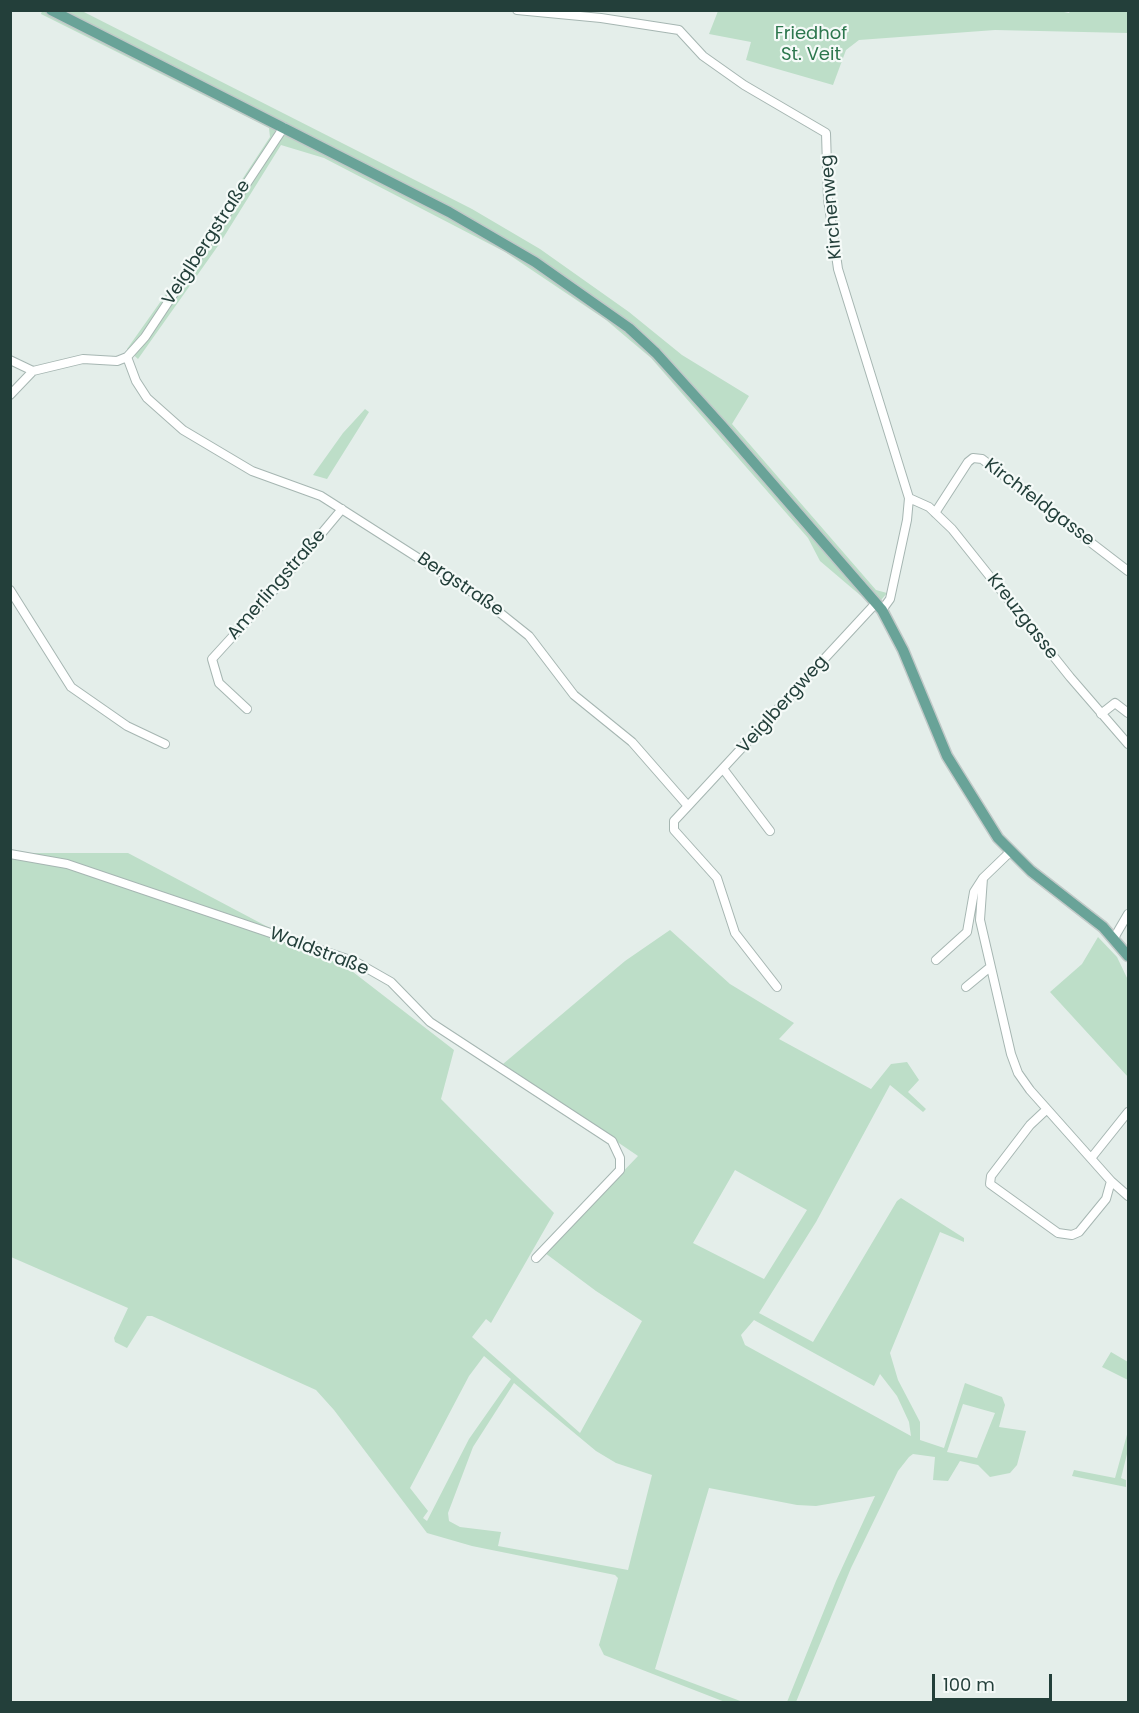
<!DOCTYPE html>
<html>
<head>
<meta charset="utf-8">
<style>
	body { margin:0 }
	#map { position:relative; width:1139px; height:1713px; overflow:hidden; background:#e4eeea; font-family:Poppins,sans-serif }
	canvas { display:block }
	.frame { position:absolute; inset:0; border:12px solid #233f3a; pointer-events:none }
	.scale { position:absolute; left:932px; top:1674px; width:120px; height:27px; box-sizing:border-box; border:3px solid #233f3a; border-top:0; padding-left:8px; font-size:18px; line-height:21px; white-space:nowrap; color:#233f3a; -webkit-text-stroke:4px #f5faf8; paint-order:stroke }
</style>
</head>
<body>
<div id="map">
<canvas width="1139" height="1713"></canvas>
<div class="frame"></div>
<div class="scale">100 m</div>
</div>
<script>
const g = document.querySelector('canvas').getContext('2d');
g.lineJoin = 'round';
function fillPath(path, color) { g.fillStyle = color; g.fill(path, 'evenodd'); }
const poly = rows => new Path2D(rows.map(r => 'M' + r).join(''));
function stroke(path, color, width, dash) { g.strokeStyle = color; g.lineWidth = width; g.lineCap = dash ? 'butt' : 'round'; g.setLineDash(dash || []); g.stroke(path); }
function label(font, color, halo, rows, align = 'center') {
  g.font = font + ' Poppins,sans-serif'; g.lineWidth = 4.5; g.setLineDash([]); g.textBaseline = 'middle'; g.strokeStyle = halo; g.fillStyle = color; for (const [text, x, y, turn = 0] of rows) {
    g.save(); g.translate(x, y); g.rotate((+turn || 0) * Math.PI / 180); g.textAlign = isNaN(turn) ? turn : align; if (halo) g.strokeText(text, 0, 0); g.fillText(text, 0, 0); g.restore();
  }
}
const green = poly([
	[80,10,472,209,540,249,629,312,682,355,749,396,732,424,876,590,887,593,872,611,867,601,820,561,808,538,651,358,606,320,505,252,324,158,281,145,220,243,138,359,127,349,178,277,270,137,269,128,41,14,42,11],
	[1054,10,1069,13,1071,10,1128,11,1128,33,995,30,859,40,846,50,833,85,746,60,751,42,709,34,718,11],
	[365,409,369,412,327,479,313,475,343,433],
	[10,853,128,853,353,972,454,1050,441,1099,554,1213,491,1323,486,1319,472,1337,580,1433,642,1321,596,1291,545,1253,638,1156,503,1064,625,961,670,930,730,984,794,1023,779,1039,871,1089,891,1064,907,1062,919,1080,908,1092,926,1109,923,1112,890,1085,816,1222,759,1313,813,1342,897,1201,901,1198,964,1238,964,1242,940,1232,890,1353,898,1380,920,1422,920,1440,944,1448,965,1383,1002,1397,1005,1405,999,1427,1026,1431,1017,1465,1010,1473,990,1477,978,1465,960,1461,948,1481,933,1480,935,1457,913,1454,909,1457,898,1471,851,1568,796,1702,787,1702,836,1581,875,1496,816,1506,797,1505,709,1488,655,1669,743,1702,725,1702,604,1655,599,1645,618,1578,615,1575,472,1546,427,1533,334,1410,316,1390,152,1316,147,1316,127,1348,115,1342,114,1338,128,1308,11,1257],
	[735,1170,807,1210,764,1279,693,1243],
	[754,1320,874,1386,880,1374,897,1396,909,1422,911,1436,745,1345,741,1335],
	[484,1356,511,1379,469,1439,427,1521,423,1518,428,1511,410,1488,469,1376],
	[514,1383,596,1451,616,1463,652,1475,628,1570,498,1546,501,1532,460,1527,449,1521,448,1513,473,1447],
	[963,1404,995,1413,977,1458,947,1452],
	[1098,937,1117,957,1128,980,1128,1077,1050,992,1082,964],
	[1111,1352,1128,1362,1128,1380,1102,1367],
	[1128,1431,1128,1450,1121,1478,1126,1480,1126,1487,1072,1476,1074,1470,1115,1478]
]);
const minor = poly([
	[517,10,601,18,679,30,703,56,744,85,826,133,828,199,838,269,909,498,907,520,890,599,882,610],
	[127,357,136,381,147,398,183,430,252,471,321,496,484,600,529,636,574,695,632,742,688,806,674,821,674,830,717,878,735,933,777,987],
	[127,357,145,337,284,127],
	[10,360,33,371],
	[10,395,33,371,83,359,117,361,127,357],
	[909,498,929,507,952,529,1070,677,1128,744],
	[935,513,968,462,973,458,982,459,1128,571],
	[10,590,71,687,127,726,165,744],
	[247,709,219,683,212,659,265,601,342,509],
	[1101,714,1115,703,1128,713],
	[724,770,770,831],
	[688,806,876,603],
	[1010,852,983,878,980,920,1011,1054,1018,1073,1030,1090,1111,1181,1106,1199,1079,1232,1072,1235,1058,1233,990,1184,991,1176,1030,1125,1046,1110],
	[10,854,67,864,356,962,391,982,430,1022,612,1141,620,1158,620,1170,536,1258],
	[1114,938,1128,914],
	[936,960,967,932,974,892,983,878],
	[966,987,989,968],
	[1092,1157,1128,1112],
	[1111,1181,1128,1196]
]);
const major = poly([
	[51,10,449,212,535,262,629,328,656,353,723,427,882,610,903,650,947,756,998,838,1031,871,1103,927,1128,956]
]);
const parkNames = [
	["Friedhof",811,34],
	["St. Veit",811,55]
];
const streetNames = [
	["Kirchenweg",832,207,-95],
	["Veiglbergstraße",207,243,-57],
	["Kirchfeldgasse",1039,503,37],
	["Amerlingstraße",277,585,-49],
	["Bergstraße",460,585,34],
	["Kreuzgasse",1022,617,52],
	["Veiglbergweg",783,705,-48],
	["Waldstraße",319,952,21]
];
fillPath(green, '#bddec8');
stroke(minor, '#a6b6b2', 10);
stroke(major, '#c1c9c8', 13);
stroke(minor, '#fff', 8);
stroke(major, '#69a398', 10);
label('18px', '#2d774e', '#f5faf8', parkNames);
label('18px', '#233f3a', '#f5faf8', streetNames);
</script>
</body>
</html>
